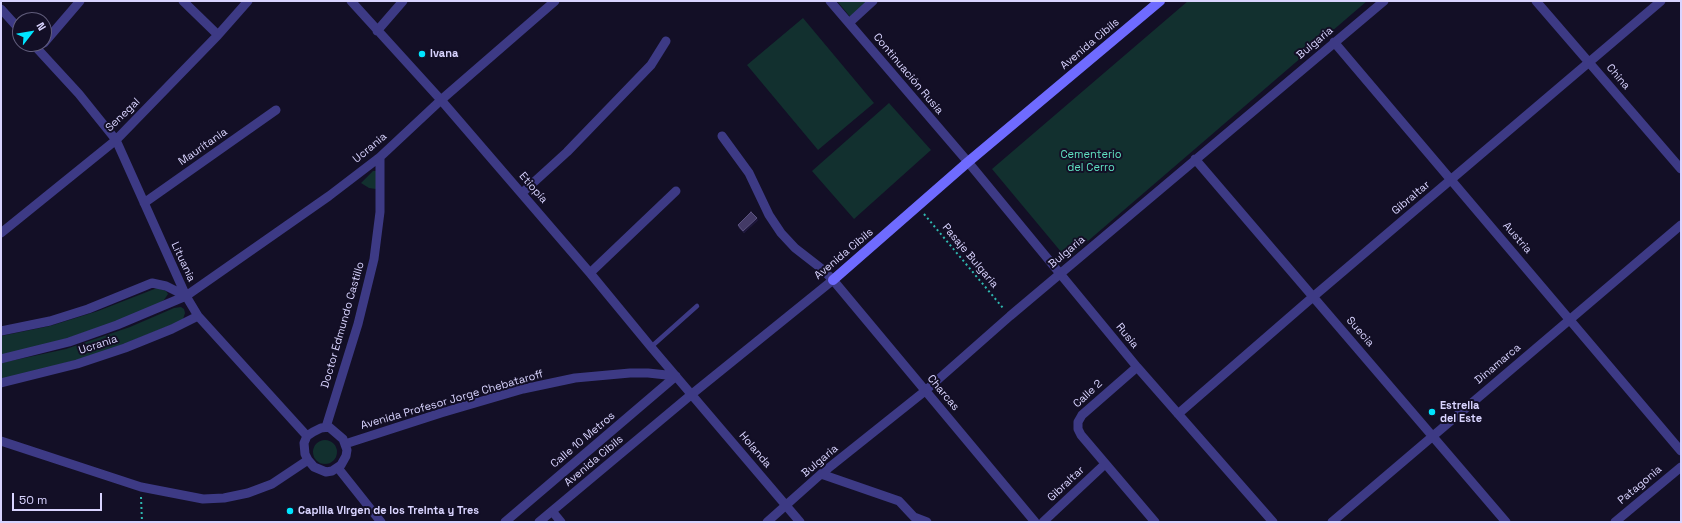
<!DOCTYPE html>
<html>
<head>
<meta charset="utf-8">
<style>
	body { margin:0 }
	#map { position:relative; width:1682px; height:523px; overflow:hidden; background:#130f26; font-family:"Space Grotesk",sans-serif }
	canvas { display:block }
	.frame { position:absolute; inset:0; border:2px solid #d9d4ff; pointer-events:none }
	.north { position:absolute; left:12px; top:12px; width:40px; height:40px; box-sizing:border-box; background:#130f26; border:1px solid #625e7d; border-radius:50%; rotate:59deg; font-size:11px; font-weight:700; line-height:16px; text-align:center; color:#d9d4ff }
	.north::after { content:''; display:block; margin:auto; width:14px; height:18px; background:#00e5ff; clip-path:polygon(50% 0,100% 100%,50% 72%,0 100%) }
	.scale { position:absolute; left:12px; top:493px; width:90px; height:18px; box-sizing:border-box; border:2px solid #d9d4ff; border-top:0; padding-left:5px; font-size:12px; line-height:14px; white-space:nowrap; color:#d9d4ff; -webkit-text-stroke:3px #130f26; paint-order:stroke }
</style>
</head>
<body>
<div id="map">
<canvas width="1682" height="523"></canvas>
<div class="frame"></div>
<div class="north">N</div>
<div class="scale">50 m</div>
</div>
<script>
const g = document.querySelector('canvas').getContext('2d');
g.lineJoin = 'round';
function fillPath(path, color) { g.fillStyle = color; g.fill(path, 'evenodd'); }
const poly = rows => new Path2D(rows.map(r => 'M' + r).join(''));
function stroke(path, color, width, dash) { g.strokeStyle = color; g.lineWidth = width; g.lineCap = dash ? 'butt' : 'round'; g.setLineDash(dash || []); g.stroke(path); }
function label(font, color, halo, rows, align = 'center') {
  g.font = font + ' "Space Grotesk",sans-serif'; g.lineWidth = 4; g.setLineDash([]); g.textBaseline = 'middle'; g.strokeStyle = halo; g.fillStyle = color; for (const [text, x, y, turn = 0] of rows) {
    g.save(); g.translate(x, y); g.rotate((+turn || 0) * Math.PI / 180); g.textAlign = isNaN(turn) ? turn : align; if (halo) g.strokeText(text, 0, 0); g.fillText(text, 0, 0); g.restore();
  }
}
const green = poly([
	[837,1,873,1,852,19],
	[1188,1,1367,1,1067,259,992,169],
	[803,18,874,103,818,150,747,65],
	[889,103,931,150,854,219,812,171],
	[373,171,376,171,376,189,369,188,361,183],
	[157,288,166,291,168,294,164,300,157,305,121,320,56,342,1,355,1,336,50,326,98,311],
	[181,307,184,309,185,313,183,319,181,321,99,354,1,380,1,363,66,349,130,327,174,308],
	'313 452a12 12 0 1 1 24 0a12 12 0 1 1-24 0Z'
]);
const path = poly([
	[924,214,1003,308],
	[141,497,142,522]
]);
const lane = poly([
	[651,347,697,306]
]);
const street = poly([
	[183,1,218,35],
	[351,1,441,100,590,273,651,347,800,522],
	[830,1,968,162,1137,367,1273,522],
	[1536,1,1681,169],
	[1,9,20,30],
	[849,23,873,1],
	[377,31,403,1],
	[1334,42,1681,451],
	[44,43,80,1],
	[33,44,79,94,116,140,186,296,198,316,307,436],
	[722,136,749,173,769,215,781,233,795,248,822,269,833,280,1035,522],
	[1195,159,1506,522],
	[522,193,567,152,651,65,666,41],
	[144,203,276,110],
	[1,233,116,140,218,35,248,1],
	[590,273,676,191],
	[1,331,50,321,88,309,152,283,166,286,186,296],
	[1,359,69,342,117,325,186,296,329,196,380,157,441,100,555,1],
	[1137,367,1082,415,1078,422,1078,429,1081,435,1155,522],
	[1,383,77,364,125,348,172,329,198,316],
	[1178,414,1314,296,1661,1],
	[326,427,358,324,374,259,380,212,380,157],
	[329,427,343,439,347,450,346,456,341,465,332,471,326,472,314,467,308,460,305,454,304,443,307,436,313,432,321,428,329,427],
	[1,441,141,487,203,499,224,498,248,493,272,484,308,460],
	[345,444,441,413,523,389,575,378,630,373,648,373,676,376],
	[338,468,381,522],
	[821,474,899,501,914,517,927,522],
	[552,511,561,522],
	[505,522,676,376],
	[539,522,692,394,833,280],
	[767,522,821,474,925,391,1010,316,1384,1],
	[1043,522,1105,464],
	[1332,522,1681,225],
	[1615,522,1681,467]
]);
const secondary = poly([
	[833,280,968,162,1160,1]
]);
const wall = poly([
	[758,220,744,233,739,228,738,225]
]);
const shadedWall = poly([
	[757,218,758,220,744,233,743,231]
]);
const building = poly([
	[751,212,757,218,743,231,738,225,751,212]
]);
const markers = [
	[422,54,4,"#00e5ff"],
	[1432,412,4,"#00e5ff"],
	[290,511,4,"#00e5ff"]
];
const streetNames = [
	["Bulgaria",1315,43,-40],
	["Avenida Cibils",1090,44,-40],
	["Continuación Rusia",908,74,50],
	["China",1618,77,49],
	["Senegal",123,115,-44],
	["Mauritania",203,147,-35],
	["Ucrania",370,148,-40],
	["Etiopía",533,188,49],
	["Gibraltar",1411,198,-40],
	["Austria",1517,238,49],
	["Bulgaria",1067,252,-40],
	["Avenida Cibils",844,254,-40],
	["Pasaje Bulgaria",970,256,50],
	["Lituania",183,262,65],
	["Doctor Edmundo Castillo",343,325,-74],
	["Suecia",1360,332,49],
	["Rusia",1127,336,51],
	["Ucrania",98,345,-18],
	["Dinamarca",1498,364,-40],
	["Charcas",943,393,50],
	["Calle 2",1088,394,-43],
	["Avenida Profesor Jorge Chebataroff",452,400,-16],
	["Calle 10 Metros",583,440,-40],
	["Holanda",755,450,50],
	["Avenida Cibils",594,461,-40],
	["Bulgaria",820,461,-40],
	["Gibraltar",1066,484,-43],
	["Patagonia",1640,485,-40]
];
const poiNames = [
	["Ivana",430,54],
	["Estrella",1440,406],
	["del Este",1440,419],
	["Capilla Virgen de los Treinta y Tres",298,511]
];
const parkNames = [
	["Cementerio",1091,155],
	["del Cerro",1091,168]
];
fillPath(green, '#12302f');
stroke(path, '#2fb8b0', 2, [2, 3]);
stroke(lane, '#3d3a85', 4.5);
stroke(street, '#3d3a85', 9);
stroke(secondary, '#6f6bff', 10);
fillPath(wall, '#312854');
fillPath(shadedWall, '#1d163a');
fillPath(building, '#433a66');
stroke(building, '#5a527e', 1);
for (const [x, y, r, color] of markers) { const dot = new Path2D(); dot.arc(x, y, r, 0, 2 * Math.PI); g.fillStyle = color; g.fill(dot); stroke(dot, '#130f26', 1.5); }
label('11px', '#d9d4ff', '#130f26', streetNames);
label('bold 11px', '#d9d4ff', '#130f26', poiNames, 'left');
label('11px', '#5fe0c0', '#130f26', parkNames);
</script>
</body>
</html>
